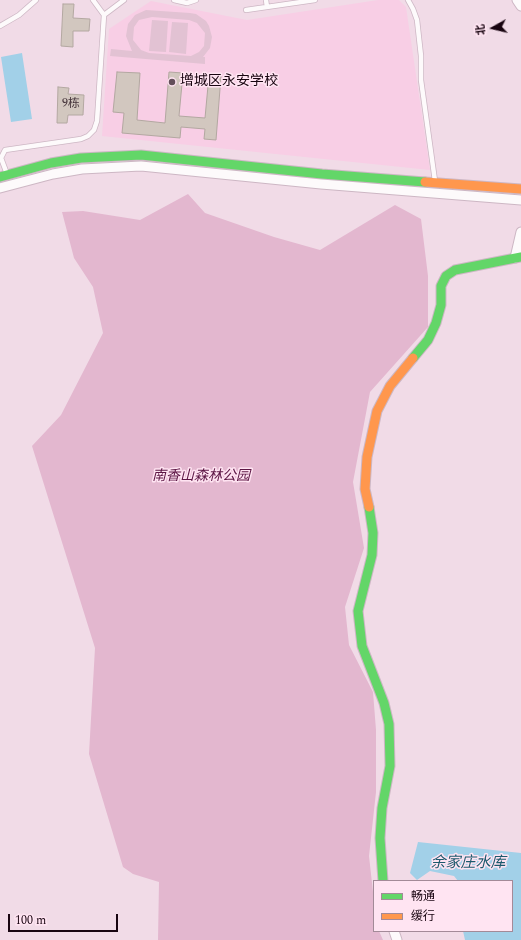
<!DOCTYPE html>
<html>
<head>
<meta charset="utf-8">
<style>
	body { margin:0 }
	#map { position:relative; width:521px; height:940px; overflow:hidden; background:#f1dbe7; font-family:Spectral,"Noto Sans SC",serif }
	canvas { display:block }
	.legend { position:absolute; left:373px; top:880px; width:140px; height:52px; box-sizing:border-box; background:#ffe4f2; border:1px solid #a38a98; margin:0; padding:5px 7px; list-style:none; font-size:12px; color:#180410 }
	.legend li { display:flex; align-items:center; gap:8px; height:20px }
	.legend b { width:20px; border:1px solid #a38a98 }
	.north { position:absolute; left:473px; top:8px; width:40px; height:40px; -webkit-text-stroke:3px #ffe4f2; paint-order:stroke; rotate:262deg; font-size:11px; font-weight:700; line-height:16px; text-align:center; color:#180410 }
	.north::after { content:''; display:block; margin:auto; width:14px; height:18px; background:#180410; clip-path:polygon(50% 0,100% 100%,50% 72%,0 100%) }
	.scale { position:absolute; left:8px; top:914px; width:110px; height:18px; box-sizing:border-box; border:2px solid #180410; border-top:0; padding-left:5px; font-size:12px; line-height:14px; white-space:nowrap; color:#180410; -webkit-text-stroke:3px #ffe4f2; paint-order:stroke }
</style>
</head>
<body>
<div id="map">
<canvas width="521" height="940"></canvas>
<ul class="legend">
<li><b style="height:5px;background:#63d668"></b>畅通</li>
<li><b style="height:5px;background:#ff974d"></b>缓行</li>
</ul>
<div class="north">北</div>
<div class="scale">100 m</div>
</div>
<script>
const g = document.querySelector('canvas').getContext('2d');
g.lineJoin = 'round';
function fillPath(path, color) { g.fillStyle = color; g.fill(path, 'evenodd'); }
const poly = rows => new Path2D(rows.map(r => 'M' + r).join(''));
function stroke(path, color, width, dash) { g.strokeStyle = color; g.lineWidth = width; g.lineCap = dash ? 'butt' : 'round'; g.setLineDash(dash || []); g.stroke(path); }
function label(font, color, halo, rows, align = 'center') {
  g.font = font + ' Spectral,"Noto Sans SC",serif'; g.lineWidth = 3; g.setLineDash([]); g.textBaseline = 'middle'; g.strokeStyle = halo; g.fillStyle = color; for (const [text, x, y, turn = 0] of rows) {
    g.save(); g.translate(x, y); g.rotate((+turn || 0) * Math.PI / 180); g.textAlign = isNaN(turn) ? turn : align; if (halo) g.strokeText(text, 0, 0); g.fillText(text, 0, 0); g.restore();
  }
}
const built = poly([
	[378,0,399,0,406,7,430,170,102,136,109,29,151,1,247,20]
]);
const green = poly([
	[146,10,190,13,196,14,206,21,209,26,212,37,210,48,203,57,205,57,205,64,110,56,111,49,132,51,126,36,128,24,135,15],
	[152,17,189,20,197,23,205,33,204,46,199,52,191,56,149,53,141,50,133,40,134,27,139,20],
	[152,20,168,21,166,52,149,51],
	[172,22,188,23,186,54,169,52]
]);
const forest = poly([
	[188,194,205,213,274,237,320,250,395,205,421,219,428,276,428,327,370,392,353,482,364,548,345,607,349,645,373,692,376,730,376,792,369,856,374,901,374,931,379,931,383,940,158,940,159,882,133,874,123,867,89,754,95,648,32,446,61,415,103,333,93,287,74,258,62,212,83,211,140,220]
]);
const water = poly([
	[22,53,32,119,11,122,1,57],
	[418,842,521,853,521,940,465,940,463,931,512,931,512,881,458,881,454,876,430,871,417,880,410,873]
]);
const building = poly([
	[63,4,74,4,73,18,90,19,89,31,73,31,73,47,61,46,63,4],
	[117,72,140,73,137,120,165,123,169,72,183,73,179,116,205,118,209,75,221,76,216,140,204,139,205,129,181,127,180,138,122,133,124,113,113,112,117,72],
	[58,87,69,88,68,94,84,95,83,115,68,115,67,123,57,123,58,87]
]);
const lane = poly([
	[174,0,187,3,196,0],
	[266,0,267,7],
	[408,0,413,9,417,20,421,56,421,80,435,181],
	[246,10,315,0],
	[104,15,124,0],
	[0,26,19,15,36,0],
	[7,174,1,158,5,150,81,139,88,136,94,130,97,121,104,15,93,0]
]);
const street = poly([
	[517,0,521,6],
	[0,188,53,174,82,169,141,166,321,184,521,200],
	[515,258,521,232],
	[394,931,397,940]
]);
const fast = poly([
	[0,177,51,163,81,158,141,155,322,174,425,182],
	[413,358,428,340,436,323,441,305,441,286,446,276,455,270,521,257],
	[369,507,373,533,372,555,358,611,362,646,384,703,389,724,390,766,382,808,380,838,383,881]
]);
const slow = poly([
	[425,182,521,189],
	[369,507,365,489,367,457,377,411,390,386,413,358]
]);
const markers = [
	[172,82,4,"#644f5b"]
];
const numberNames = [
	["9栋",71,105]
];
const poiNames = [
	["增城区永安学校",180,82]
];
const parkNames = [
	["南香山森林公园",201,477]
];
const waterNames = [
	["余家庄水库",468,864]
];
fillPath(built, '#f8cee5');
fillPath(green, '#e2c2d3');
fillPath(forest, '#e3b7cf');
fillPath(water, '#a2d0e8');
fillPath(building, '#d2c7bf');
stroke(building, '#b3a8a1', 1);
stroke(lane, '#cdb7c4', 6);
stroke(street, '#cdb7c4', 11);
stroke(fast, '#cdb7c4', 11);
stroke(slow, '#cdb7c4', 11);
stroke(lane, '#fdfafb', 4.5);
stroke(street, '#fdfafb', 9);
stroke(fast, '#63d668', 9);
stroke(slow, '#ff974d', 9);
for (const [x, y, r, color] of markers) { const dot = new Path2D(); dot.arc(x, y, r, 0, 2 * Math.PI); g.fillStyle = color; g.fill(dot); stroke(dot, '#ffe4f2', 1.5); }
label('12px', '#46353c', null, numberNames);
label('14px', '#180410', '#ffe4f2', poiNames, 'left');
label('italic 14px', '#5c1544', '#ffe4f2', parkNames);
label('italic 15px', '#1c596d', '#ffe4f2', waterNames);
</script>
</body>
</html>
